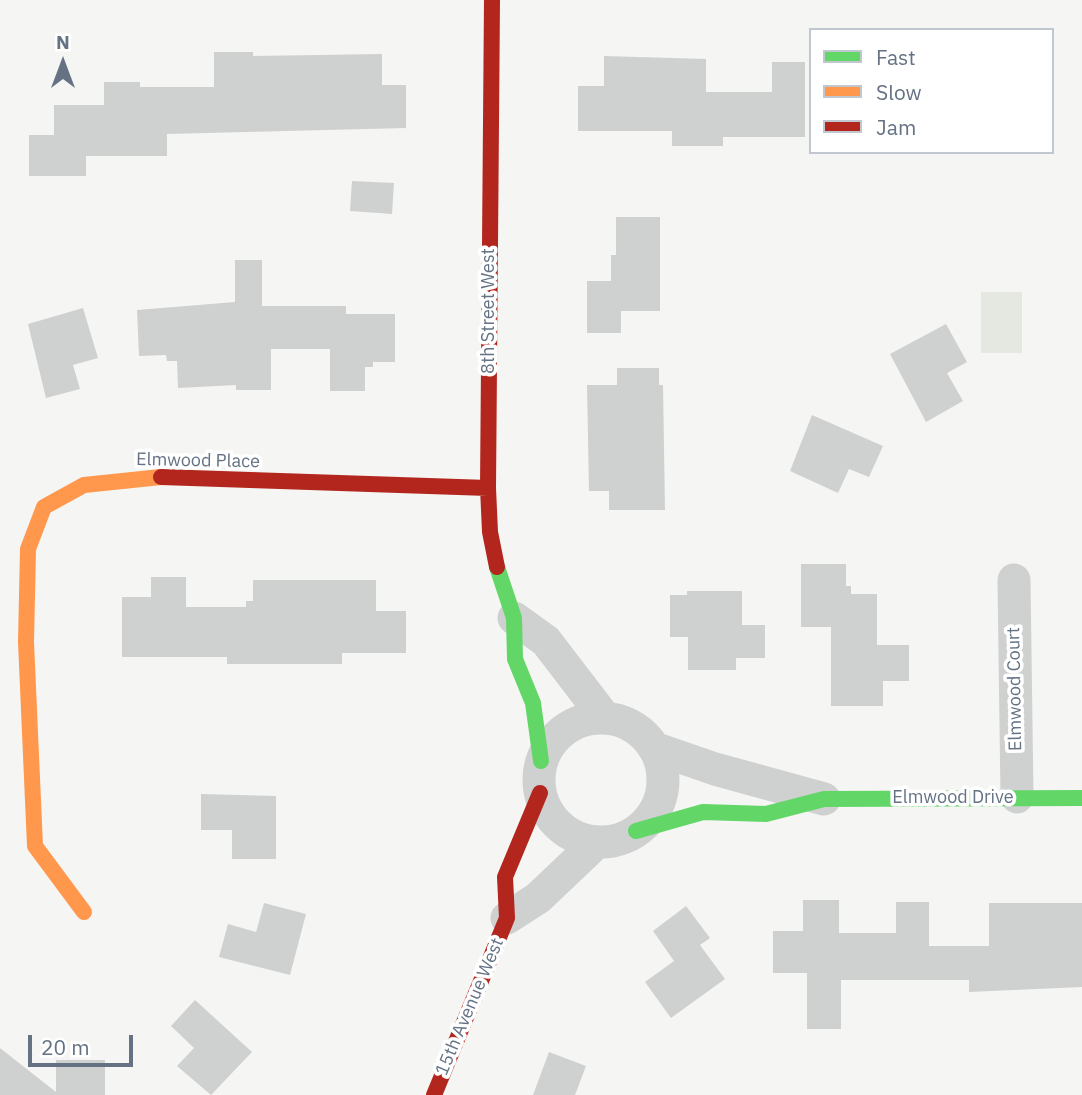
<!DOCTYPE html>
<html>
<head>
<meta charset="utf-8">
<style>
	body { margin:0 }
	#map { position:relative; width:1082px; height:1095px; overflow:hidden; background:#f5f5f3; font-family:"IBM Plex Sans",sans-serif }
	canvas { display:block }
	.legend { position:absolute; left:809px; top:28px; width:245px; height:126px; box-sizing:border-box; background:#fff; border:2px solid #c1c7ce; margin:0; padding:9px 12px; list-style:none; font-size:21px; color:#647284 }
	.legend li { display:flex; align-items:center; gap:14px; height:35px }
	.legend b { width:35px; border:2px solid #c1c7ce }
	.north { position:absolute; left:28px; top:28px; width:70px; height:70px; -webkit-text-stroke:5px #fff; paint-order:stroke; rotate:0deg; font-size:19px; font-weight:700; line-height:28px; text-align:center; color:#647284 }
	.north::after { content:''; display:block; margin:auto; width:24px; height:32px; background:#647284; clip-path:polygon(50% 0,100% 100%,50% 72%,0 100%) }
	.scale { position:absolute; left:28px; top:1035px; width:105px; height:32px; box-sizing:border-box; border:4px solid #647284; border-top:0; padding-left:9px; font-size:21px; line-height:24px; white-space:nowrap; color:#647284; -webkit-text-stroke:5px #fff; paint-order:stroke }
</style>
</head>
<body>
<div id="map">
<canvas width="1082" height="1095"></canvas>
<ul class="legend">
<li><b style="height:9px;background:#63d668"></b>Fast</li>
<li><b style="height:9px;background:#ff974d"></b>Slow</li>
<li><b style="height:9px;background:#b3261e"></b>Jam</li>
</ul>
<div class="north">N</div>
<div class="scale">20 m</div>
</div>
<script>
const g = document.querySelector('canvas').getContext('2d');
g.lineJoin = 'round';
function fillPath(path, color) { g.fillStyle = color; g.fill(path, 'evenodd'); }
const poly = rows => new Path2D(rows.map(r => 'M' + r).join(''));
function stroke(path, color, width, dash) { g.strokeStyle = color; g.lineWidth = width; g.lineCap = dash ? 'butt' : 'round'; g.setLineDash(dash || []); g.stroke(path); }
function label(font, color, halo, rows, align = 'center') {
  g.font = font + ' "IBM Plex Sans",sans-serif'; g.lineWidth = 7; g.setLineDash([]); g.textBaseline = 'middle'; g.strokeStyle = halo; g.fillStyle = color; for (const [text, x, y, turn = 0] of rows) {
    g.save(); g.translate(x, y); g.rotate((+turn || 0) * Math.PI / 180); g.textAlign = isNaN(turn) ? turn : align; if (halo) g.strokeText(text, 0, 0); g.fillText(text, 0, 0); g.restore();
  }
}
const green = poly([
	[981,292,1022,292,1022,353,981,353]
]);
const building = poly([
	[214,52,253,52,253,56,382,54,382,85,406,85,406,128,167,134,167,156,86,156,86,176,29,176,29,135,54,135,54,105,104,105,104,82,140,82,140,87,214,87],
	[604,56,706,59,706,92,772,92,772,62,805,62,805,137,723,137,723,146,672,146,672,131,578,131,578,86,604,86],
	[352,181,394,183,392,214,350,211],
	[616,217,660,217,660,311,621,311,621,333,587,333,587,281,611,281,611,255,616,255],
	[235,260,262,260,262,306,346,306,346,314,395,314,395,362,373,362,373,367,365,367,365,391,330,391,330,349,271,349,271,390,236,390,236,385,178,388,177,361,167,361,166,355,139,356,137,310,235,302],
	[83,308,98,358,73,365,80,389,46,398,28,324],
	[946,324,967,362,947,373,963,401,926,422,890,354],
	[617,368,659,368,659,385,663,385,665,510,609,510,609,491,589,491,587,385,617,385],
	[812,415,883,446,869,477,849,469,838,493,790,471],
	[801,564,846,564,846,586,851,586,851,594,877,594,877,645,909,645,909,681,883,681,883,706,831,706,831,627,801,627],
	[151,577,186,577,186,607,246,607,246,601,253,601,253,580,376,580,376,611,406,611,406,653,342,653,342,664,227,664,227,657,122,657,122,597,151,597],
	[687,591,742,591,742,625,765,625,765,658,736,658,736,670,688,670,688,637,670,637,670,595,687,595],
	[201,794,276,796,276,859,232,859,232,830,201,830],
	[803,900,839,900,839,933,896,933,896,902,929,902,929,946,989,946,989,903,1082,903,1082,987,969,992,969,980,841,980,841,1029,807,1029,807,973,773,973,773,931,803,931],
	[264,903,306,914,290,975,219,957,228,924,256,932],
	[686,906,710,938,700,945,725,979,671,1018,645,982,674,961,653,931],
	[195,1000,252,1052,211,1095,177,1066,194,1048,171,1026],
	[0,1048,56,1092,56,1060,105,1060,105,1095,0,1095],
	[549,1052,586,1066,575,1095,533,1095]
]);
const street = poly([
	[1014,580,1017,797],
	[514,618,546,641,605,718],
	'539 780a62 62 0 1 1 124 0a62 62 0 1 1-124 0Z',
	[654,748,715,769,824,799],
	[507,918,538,898,597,842]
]);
const fast = poly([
	[497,567,514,618,515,659,533,703,541,761],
	[636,831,703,812,766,814,824,799,1082,798]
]);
const slow = poly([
	[84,912,35,846,26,642,28,549,44,507,84,485,161,477]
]);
const jam = poly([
	[492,0,488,488,490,532,497,567],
	[161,477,488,488],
	[434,1095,507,918,505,877,540,793]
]);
const streetNames = [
	["8th Street West",489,311,-90],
	["Elmwood Place",198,461,1],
	["Elmwood Court",1015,689,-91],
	["Elmwood Drive",953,798],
	["15th Avenue West",470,1007,-67]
];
fillPath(green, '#e4e8e1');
fillPath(building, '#cfd0d0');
stroke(street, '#cfd0d0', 33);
stroke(fast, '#63d668', 16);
stroke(slow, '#ff974d', 16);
stroke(jam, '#b3261e', 16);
label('18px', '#647284', '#fff', streetNames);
</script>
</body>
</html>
